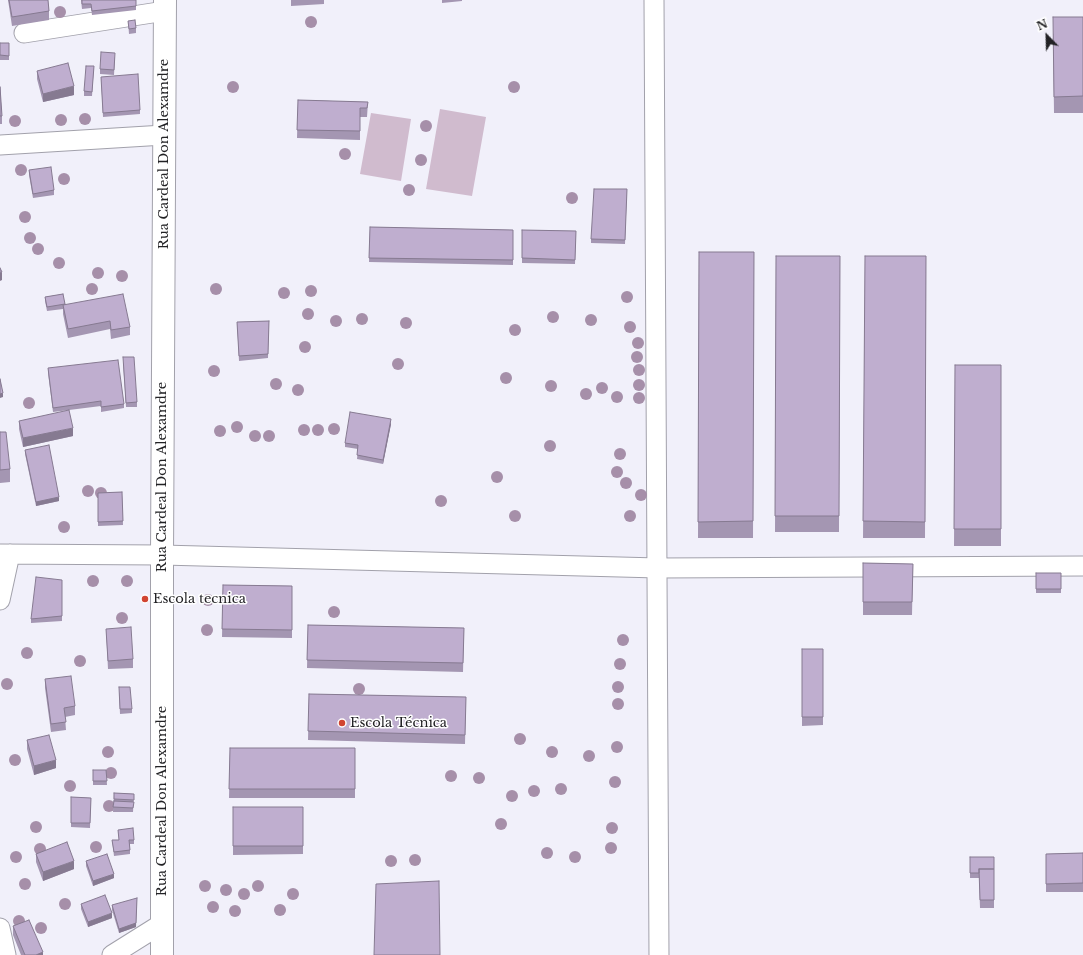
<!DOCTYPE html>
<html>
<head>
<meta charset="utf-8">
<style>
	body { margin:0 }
	#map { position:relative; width:1083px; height:955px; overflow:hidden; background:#f1f0fa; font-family:"Libre Baskerville",serif }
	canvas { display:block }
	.north { position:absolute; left:1027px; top:16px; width:40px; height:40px; -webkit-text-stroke:3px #fff; paint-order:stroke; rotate:337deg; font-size:11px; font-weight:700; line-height:16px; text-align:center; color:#222225 }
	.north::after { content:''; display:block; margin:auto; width:14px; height:18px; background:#222225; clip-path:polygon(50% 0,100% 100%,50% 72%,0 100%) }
</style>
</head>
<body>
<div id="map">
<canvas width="1083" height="955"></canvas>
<div class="north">N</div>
</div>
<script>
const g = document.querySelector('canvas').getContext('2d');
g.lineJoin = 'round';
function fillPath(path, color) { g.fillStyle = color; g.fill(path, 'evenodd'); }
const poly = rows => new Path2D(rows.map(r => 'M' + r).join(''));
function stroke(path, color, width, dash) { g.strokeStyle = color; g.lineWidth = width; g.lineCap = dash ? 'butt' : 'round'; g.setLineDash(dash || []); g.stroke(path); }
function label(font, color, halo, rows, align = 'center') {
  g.font = font + ' "Libre Baskerville",serif'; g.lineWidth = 3; g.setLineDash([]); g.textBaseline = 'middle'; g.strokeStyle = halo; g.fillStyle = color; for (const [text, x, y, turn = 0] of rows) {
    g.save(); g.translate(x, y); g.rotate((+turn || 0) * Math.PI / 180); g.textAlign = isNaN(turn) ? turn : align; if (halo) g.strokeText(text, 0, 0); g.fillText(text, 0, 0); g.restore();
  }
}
const green = poly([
	[440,109,486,117,472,196,426,189],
	[371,113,411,119,401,181,360,174]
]);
const minor = poly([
	[654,0,659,955],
	[24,33,165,11],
	[0,145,164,135],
	[0,554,162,555,658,568,1083,566],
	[0,600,10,554],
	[0,928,6,955],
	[112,955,163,923]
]);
const secondary = poly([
	[162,955,162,555,165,0]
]);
const trees = [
	[60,12],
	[311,22],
	[233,87],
	[514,87],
	[85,119],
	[61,120],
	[15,121],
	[426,126],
	[345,154],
	[421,160],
	[21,170],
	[64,179],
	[409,190],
	[572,198],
	[25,217],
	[30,238],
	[38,249],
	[59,263],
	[98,273],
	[122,276],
	[92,289],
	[216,289],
	[311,291],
	[284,293],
	[627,297],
	[308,314],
	[553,317],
	[362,319],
	[591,320],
	[336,321],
	[406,323],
	[630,327],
	[515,330],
	[638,343],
	[305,347],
	[637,357],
	[398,364],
	[639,370],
	[214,371],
	[506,378],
	[276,384],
	[639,385],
	[551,386],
	[602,388],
	[298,390],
	[586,394],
	[617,397],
	[639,398],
	[29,403],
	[237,427],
	[334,429],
	[304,430],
	[318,430],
	[220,431],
	[255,436],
	[269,436],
	[550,446],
	[620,454],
	[617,472],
	[497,477],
	[626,483],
	[88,491],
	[101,493],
	[641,495],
	[441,501],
	[515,516],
	[630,516],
	[64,527],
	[93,581],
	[127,581],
	[208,600],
	[334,612],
	[122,618],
	[207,630],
	[623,640],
	[27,653],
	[80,661],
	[620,664],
	[7,684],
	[618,687],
	[359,689],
	[618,704],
	[520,739],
	[617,747],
	[108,752],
	[552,752],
	[589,756],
	[15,760],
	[111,773],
	[451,776],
	[479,778],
	[615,782],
	[70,786],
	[561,789],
	[534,791],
	[512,796],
	[109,806],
	[501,824],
	[36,827],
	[612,828],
	[96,847],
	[611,848],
	[40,849],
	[547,853],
	[16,857],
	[575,857],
	[415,860],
	[391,861],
	[25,884],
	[205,886],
	[258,886],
	[226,890],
	[244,894],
	[293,894],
	[65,904],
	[213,907],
	[280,910],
	[235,911],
	[19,921],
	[41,928]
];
const wall = poly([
	[8,0,48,0,49,11,49,20,12,26],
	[81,0,136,0,136,10,92,15,91,8,82,9],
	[291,0,324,0,324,4,291,6],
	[442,0,462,0,462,1,442,3],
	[1083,17,1083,113,1054,113,1053,34],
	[128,21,136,28,136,33,129,34],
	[0,43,9,43,9,60,0,60],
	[115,57,114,75,100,74,100,69],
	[94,66,92,96,84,96,84,91],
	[37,71,74,95,43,102,37,79],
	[101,77,140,110,140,114,103,117],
	[0,87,2,116,2,124,0,124],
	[298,100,368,102,367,117,360,117,360,140,297,138],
	[29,170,54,190,54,195,33,198,29,175],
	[627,189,625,244,591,243,591,239],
	[370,227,513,230,513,265,369,262],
	[522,230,576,231,575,264,522,263],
	[699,252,754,252,753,538,698,538],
	[776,256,840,256,839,532,775,532],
	[865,256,926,256,925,538,863,538],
	[63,294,65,305,130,327,130,335,111,339,110,329,68,338,63,314,63,309,47,311,45,301,45,297],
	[269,321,268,358,239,361,237,322],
	[123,362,137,402,137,407,126,407],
	[955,365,1001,365,1001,546,954,546],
	[48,368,124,404,124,408,101,412,101,406,53,412,48,373],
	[19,421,73,436,23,447,19,429],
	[391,424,383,464,357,459,358,449,345,447,345,443],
	[0,432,10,469,10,482,0,483],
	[25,450,59,501,36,506,25,454],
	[122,492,123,525,98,526,98,493],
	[863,563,913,564,912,615,863,615],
	[1036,573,1061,573,1061,593,1036,593],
	[62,580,62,621,31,623,31,619],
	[223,585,292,586,292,638,222,637],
	[308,625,464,628,463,672,307,668],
	[106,629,133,659,133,668,108,669],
	[802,649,823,649,823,725,802,726],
	[45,679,75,706,75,715,65,717,66,730,51,732,45,688],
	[119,692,132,709,132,713,120,714],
	[309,694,466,697,465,744,308,740],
	[27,740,56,768,34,775,27,749],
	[230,748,355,748,355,798,229,798],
	[93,770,106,770,107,785,93,785],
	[114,793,134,794,133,812,113,812],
	[71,797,91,798,90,828,71,827],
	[233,807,303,807,303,854,233,855],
	[118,830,134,840,134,844,130,844,130,854,114,856,112,840,119,840],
	[1083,853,1083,892,1046,892,1046,854],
	[36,854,74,869,43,881,36,862],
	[970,857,994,857,994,908,980,908,979,878,970,878],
	[86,861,114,878,93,886,86,866],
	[81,904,112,918,88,927,81,909],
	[112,905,136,927,119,933,112,910],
	[13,926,43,955,21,955,13,935]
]);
const shadedWall = poly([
	[74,86,74,95,43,102,43,94],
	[2,272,2,280,0,281,0,273],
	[3,393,3,397,0,398,0,394],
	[391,419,391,424,383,464,383,460],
	[73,428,73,436,23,447,23,438],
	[59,497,59,501,36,506,36,502],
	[56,760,56,768,34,775,34,766],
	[74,861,74,869,43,881,43,872],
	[114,874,114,878,93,886,93,881],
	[137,898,136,927,119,933,119,929],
	[112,913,112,918,88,927,88,922],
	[43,952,43,955,36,955]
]);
const building = poly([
	[9,0,48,0,49,11,12,17,9,0],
	[82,0,136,0,136,6,92,11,91,4,82,4,82,0],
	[1053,17,1083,17,1083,96,1054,97,1053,17],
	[135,20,136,28,129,29,128,21,135,20],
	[0,43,9,43,9,56,0,55,0,43],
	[101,52,115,53,114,70,100,69,101,52],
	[68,63,74,86,43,94,37,71,68,63],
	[86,66,94,66,92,92,84,91,86,66],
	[138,74,140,110,103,113,101,77,138,74],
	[0,87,2,116,0,116,0,87],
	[298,100,368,102,367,108,360,108,360,131,297,130,298,100],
	[51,167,54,190,33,194,29,170,51,167],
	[594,189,627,189,625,240,591,239,594,189],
	[370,227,513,230,513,260,369,258,370,227],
	[522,230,576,231,575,260,522,258,522,230],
	[699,252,754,252,753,521,698,522,699,252],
	[776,256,840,256,839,516,775,516,776,256],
	[865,256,926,256,925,522,863,521,865,256],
	[0,268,2,272,0,273,0,268],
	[63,294,65,304,47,307,45,297,63,294],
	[123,294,130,327,111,330,110,321,68,329,63,305,123,294],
	[269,321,268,354,239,356,237,322,269,321],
	[123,357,134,357,137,402,126,403,123,357],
	[118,360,124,404,101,407,101,401,53,408,48,368,118,360],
	[955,365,1001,365,1001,529,954,529,955,365],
	[0,379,3,393,0,394,0,379],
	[69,410,73,428,23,438,19,421,69,410],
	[350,412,391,419,383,460,357,455,358,445,345,443,350,412],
	[0,432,6,432,10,469,0,470,0,432],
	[49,445,59,497,36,502,25,450,49,445],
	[122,492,123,521,98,522,98,493,122,492],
	[863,563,913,564,912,602,863,602,863,563],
	[1036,573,1061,573,1061,589,1036,589,1036,573],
	[36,577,62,580,62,616,31,619,36,577],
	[223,585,292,586,292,630,222,629,223,585],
	[308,625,464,628,463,663,307,660,308,625],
	[131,627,133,659,108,661,106,629,131,627],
	[802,649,823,649,823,717,802,717,802,649],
	[71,676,75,706,64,708,66,722,51,724,45,679,71,676],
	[119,687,130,687,132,709,120,709,119,687],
	[309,694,466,697,465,735,308,731,309,694],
	[49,735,56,760,34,766,27,740,49,735],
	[230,748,355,748,355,789,229,789,230,748],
	[93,770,106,770,107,781,93,781,93,770],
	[114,793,134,794,134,800,114,799,114,793],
	[71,797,91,798,90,823,71,823,71,797],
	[114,801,134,802,133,808,113,807,114,801],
	[233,807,303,807,303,846,233,846,233,807],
	[133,828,134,840,129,840,130,850,114,852,112,840,119,840,118,830,133,828],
	[67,842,74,861,43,872,36,854,67,842],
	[1083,853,1083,883,1046,884,1046,854,1083,853],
	[107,854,114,874,93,881,86,861,107,854],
	[970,857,994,857,994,869,979,869,979,873,970,873,970,857],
	[979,869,994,869,994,900,980,900,979,869],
	[439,881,440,955,374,955,376,884,439,881],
	[105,895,112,913,88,922,81,904,105,895],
	[137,898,136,923,119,929,112,905,137,898],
	[29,920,43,952,36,955,25,955,13,926,29,920]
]);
const markers = [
	[145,599,4,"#d14431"],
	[342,723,4,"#d14431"]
];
const streetNames = [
	["Rua Cardeal Don Alexamdre",164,154,-90],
	["Rua Cardeal Don Alexamdre",162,477,-90],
	["Rua Cardeal Don Alexamdre",162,801,-90]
];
const poiNames = [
	["Escola tecnica",153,599],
	["Escola Técnica",350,723]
];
fillPath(green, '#d0bbce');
stroke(minor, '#a2a1ab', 21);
stroke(secondary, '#a2a1ab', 24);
stroke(minor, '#fff', 19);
stroke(secondary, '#fff', 22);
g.fillStyle = '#a68fa9';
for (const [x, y] of trees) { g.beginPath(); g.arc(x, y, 6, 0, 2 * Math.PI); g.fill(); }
fillPath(wall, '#a496b2');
fillPath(shadedWall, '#867a91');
fillPath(building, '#bfaecf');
stroke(building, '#867a91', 1);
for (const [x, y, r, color] of markers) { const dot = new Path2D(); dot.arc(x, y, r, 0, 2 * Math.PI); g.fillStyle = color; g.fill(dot); stroke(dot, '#fff', 1.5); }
label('13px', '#222225', '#fff', streetNames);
label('13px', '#222225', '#fff', poiNames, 'left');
</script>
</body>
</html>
